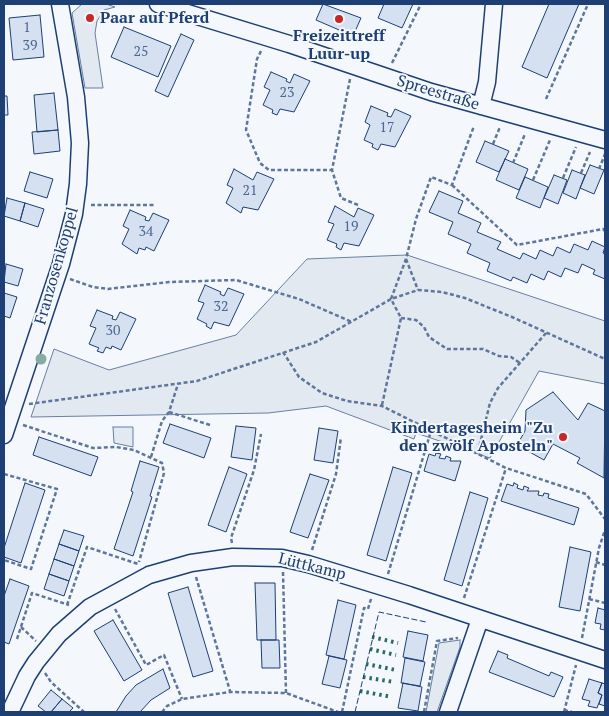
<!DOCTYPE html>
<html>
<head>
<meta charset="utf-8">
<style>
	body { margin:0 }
	#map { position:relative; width:609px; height:716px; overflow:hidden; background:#f4f7fb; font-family:"PT Serif",serif }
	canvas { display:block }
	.frame { position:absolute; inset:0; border:5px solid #1d3f73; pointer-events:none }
</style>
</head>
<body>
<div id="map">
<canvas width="609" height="716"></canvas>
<div class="frame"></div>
</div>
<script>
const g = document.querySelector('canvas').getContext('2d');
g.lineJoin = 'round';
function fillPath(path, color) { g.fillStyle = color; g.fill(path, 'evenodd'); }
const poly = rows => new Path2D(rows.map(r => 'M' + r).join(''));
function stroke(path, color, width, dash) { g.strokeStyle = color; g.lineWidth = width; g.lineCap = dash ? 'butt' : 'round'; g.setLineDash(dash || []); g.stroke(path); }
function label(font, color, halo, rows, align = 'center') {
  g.font = font + ' "PT Serif",serif'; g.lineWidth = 4; g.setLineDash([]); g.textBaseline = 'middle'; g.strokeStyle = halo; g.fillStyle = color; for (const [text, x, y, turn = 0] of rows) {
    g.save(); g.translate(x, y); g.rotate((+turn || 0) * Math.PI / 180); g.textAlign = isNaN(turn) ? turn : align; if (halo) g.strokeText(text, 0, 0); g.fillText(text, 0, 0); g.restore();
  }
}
const green = poly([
	[82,4,106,4,115,7,104,10,97,21,95,33,103,88,85,88,72,13,82,4],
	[407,255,605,321,605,384,539,371,490,458,416,433,414,439,326,406,268,413,31,417,54,349,109,370,236,335,307,259,407,255],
	[113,427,133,427,133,447,114,443,113,427],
	[460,640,460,647,437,712,426,712,439,643,460,640]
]);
const building = poly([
	[323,4,361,18,353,36,316,20,323,4],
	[384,4,413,4,402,28,378,18,384,4],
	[549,4,579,4,547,78,522,67,549,4],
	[40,15,44,57,13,60,9,18,40,15],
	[124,27,171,46,158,77,111,57,124,27],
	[181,34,194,40,168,97,155,91,181,34],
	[271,72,287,79,286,81,290,83,294,74,310,81,294,112,280,109,277,115,272,113,273,110,263,105,270,90,264,87,271,72],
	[54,93,58,130,37,132,34,95,54,93],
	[4,96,7,96,8,115,4,115,4,96],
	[371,106,388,113,387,116,391,117,395,109,411,116,395,147,381,144,378,150,372,147,373,144,364,140,370,125,365,122,371,106],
	[58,130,60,151,34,154,32,132,58,130],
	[485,141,509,151,499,172,476,162,485,141],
	[505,159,528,169,519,190,496,180,505,159],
	[590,165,604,170,594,194,580,188,590,165],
	[234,169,253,180,257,172,274,179,258,210,243,207,241,213,226,203,233,188,227,185,234,169],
	[572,170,585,175,576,199,563,193,572,170],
	[30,172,53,179,47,198,24,191,30,172],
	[554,175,567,180,558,204,544,198,554,175],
	[525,177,548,187,540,208,516,198,525,177],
	[439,191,463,201,458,213,481,223,477,232,501,242,497,249,520,259,523,253,536,259,540,250,553,256,557,247,570,253,574,244,588,250,592,241,605,247,603,253,605,254,605,279,593,274,595,270,582,264,578,273,565,268,561,277,548,271,544,280,531,274,527,283,513,277,511,281,487,271,490,263,467,253,471,244,448,234,453,222,429,212,439,191],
	[7,198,25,203,20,221,4,216,7,198],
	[25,203,44,209,38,227,20,221,25,203],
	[335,206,354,217,358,208,374,215,359,246,344,243,341,250,336,247,337,244,327,240,334,224,328,222,335,206],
	[130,210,146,217,145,220,149,221,153,213,169,220,154,251,146,247,145,250,139,248,137,254,122,244,129,229,123,226,130,210],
	[6,264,23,269,18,286,4,282,6,264],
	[205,285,221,292,220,294,224,296,228,288,244,294,229,326,214,322,211,329,206,326,207,324,197,319,204,303,198,301,205,285],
	[4,293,17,297,10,318,4,316,4,293],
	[97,310,113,316,112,319,116,320,120,312,136,319,121,350,112,346,111,349,106,347,103,353,97,351,99,348,89,344,96,328,90,326,97,310],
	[553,392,578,420,588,403,605,411,604,478,577,463,580,458,553,444,544,460,517,445,525,431,526,410,553,392],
	[170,424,211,438,204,458,163,443,170,424],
	[236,426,256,428,252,460,231,457,236,426],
	[319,428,338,431,333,463,314,460,319,428],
	[39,437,98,457,91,476,33,455,39,437],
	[436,453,441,454,439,458,445,459,446,456,451,458,450,461,461,461,455,481,424,471,429,454,435,456,436,453],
	[140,461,159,467,150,496,152,497,133,556,114,549,133,492,131,491,140,461],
	[229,467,247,474,226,532,208,525,229,467],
	[393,467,412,473,386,561,367,555,393,467],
	[310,474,329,480,308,538,290,532,310,474],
	[25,483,45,490,21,563,4,557,4,548,25,483],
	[514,483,518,485,517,488,523,490,524,486,529,488,527,491,539,491,538,495,543,496,544,493,549,494,548,498,579,508,574,525,501,501,507,484,513,486,514,483],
	[470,492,488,498,462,586,444,580,470,492],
	[64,530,84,536,79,551,59,544,64,530],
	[59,544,79,551,74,566,54,559,59,544],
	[570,547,591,552,580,611,559,607,570,547],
	[54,559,74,566,69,581,49,574,54,559],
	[49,574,69,581,64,596,44,589,49,574],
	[10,579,29,586,9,644,4,642,4,596,10,579],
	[255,583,275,583,276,640,257,640,255,583],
	[188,587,213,671,193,677,168,593,188,587],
	[338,600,356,605,344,659,326,655,338,600],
	[598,608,605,610,605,630,600,629,601,624,595,623,598,608],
	[113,620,142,670,124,681,94,631,113,620],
	[408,631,428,635,423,661,403,657,408,631],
	[261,640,279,640,280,668,262,668,261,640],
	[498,651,508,655,507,658,549,676,551,672,563,677,554,697,489,672,498,651],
	[329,656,347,660,340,688,322,684,329,656],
	[405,658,425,662,420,686,401,683,405,658],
	[163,669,170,688,151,700,140,712,116,712,126,696,136,685,163,669],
	[589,679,602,683,598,693,602,695,597,708,588,706,590,701,582,699,589,679],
	[403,683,422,687,418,711,398,708,403,683],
	[602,683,605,684,605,706,599,704,602,695,598,693,602,683],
	[51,690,62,699,51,712,46,712,38,706,51,690],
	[62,699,73,708,69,712,51,712,62,699]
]);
const path = poly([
	[261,51,257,59,246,130,260,163,269,170,332,170],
	[392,63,421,4],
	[350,79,332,170,341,198,358,205],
	[546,99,588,4],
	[493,144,500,127],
	[513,163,525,134],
	[599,169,605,154],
	[581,173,590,152],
	[563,178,576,147],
	[533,180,550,140],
	[452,185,517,245,603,229,605,231],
	[91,205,154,205],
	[406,259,418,290],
	[70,279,93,287,108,289,169,282,236,280,299,299,352,322],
	[391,299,406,259,416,219,431,177,452,185,474,126],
	[401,318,416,320,424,327,429,337,447,349,483,349,499,356,511,357,520,363],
	[283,352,299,377,322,393,347,401,382,406,506,468,586,494,605,519],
	[29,404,197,381,316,342,391,299,418,290,442,292,465,298,512,317,605,359],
	[382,405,401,318,391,299],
	[169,412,210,425],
	[23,425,93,448,116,447,134,450,162,463,164,473,139,562],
	[478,452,490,403,498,388,546,333],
	[151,457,162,421,169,412,178,384],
	[4,474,57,489,31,569,4,560],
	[232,543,231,538,254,470,261,434],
	[312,550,336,474,341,437],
	[596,562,605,565],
	[283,572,286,693],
	[388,574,431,431],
	[196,577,230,691],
	[464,598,506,468],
	[589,599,605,603],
	[67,605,87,547,138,564],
	[115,609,146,665,164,655,182,699],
	[21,627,36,641],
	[582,638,599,548,605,530],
	[17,639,32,593,69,605],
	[45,673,51,682,84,712],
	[564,710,572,712],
	[162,712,167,706,182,699,230,692,286,693,338,712],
	[342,712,364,608,368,609,371,599],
	[424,712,437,641,458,638],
	[564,712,576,665]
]);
const minor = poly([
	[158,4,289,44,431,92,605,140],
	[481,106,487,82,494,4],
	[4,435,61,264,74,214,78,184,80,143,76,97,60,4],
	[10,712,27,676,36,662,59,634,90,607,149,575,191,563,233,557,282,558,308,564,409,595,605,660],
	[448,712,480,619]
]);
const hedge = poly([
	[372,637,398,643],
	[370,649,396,655],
	[366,664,396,670],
	[363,677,394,682],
	[360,691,392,697]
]);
const fence = poly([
	[355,712,379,612,426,622]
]);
const trees = [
	[41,359]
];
const markers = [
	[90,18,5,"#c62828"],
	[339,19,5,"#c62828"],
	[563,437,5,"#c62828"]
];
const numberNames = [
	["1",27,28],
	["39",30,46],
	["25",141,52],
	["23",287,93],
	["17",387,128],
	["21",250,191],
	["19",351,227],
	["34",146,232],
	["32",221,307],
	["30",113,331]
];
const poiNames = [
	["Paar auf Pferd",100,18],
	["Freizeittreff",339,36,"center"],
	["Luur-up",339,54,"center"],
	["Kindertagesheim \"Zu",553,428,"right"],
	["den zwölf Aposteln\"",553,446,"right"]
];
const streetNames = [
	["Spreestraße",438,93,17],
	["Franzosenkoppel",57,266,-74],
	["Lüttkamp",312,567,14]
];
fillPath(green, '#e3e9f0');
stroke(green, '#687fa3', 1);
fillPath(building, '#d5e0f0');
stroke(building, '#1d3f73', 1);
stroke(minor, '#1d3f73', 19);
stroke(path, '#5e769c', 2.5, [4, 2.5]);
stroke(minor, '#f4f7fb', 16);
stroke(hedge, '#2c6c60', 4, [2.5, 4]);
stroke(fence, '#1d3f73', 1, [6, 2.5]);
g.fillStyle = '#86aba6';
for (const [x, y] of trees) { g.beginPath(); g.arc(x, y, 5.5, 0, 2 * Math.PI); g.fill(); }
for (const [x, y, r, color] of markers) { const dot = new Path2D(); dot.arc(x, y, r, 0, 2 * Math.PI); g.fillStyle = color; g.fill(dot); stroke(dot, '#f4f7fb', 2); }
label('14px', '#4b6792', null, numberNames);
label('bold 16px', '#1d3f73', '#f4f7fb', poiNames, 'left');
label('16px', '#1d3f73', '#f4f7fb', streetNames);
</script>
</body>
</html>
